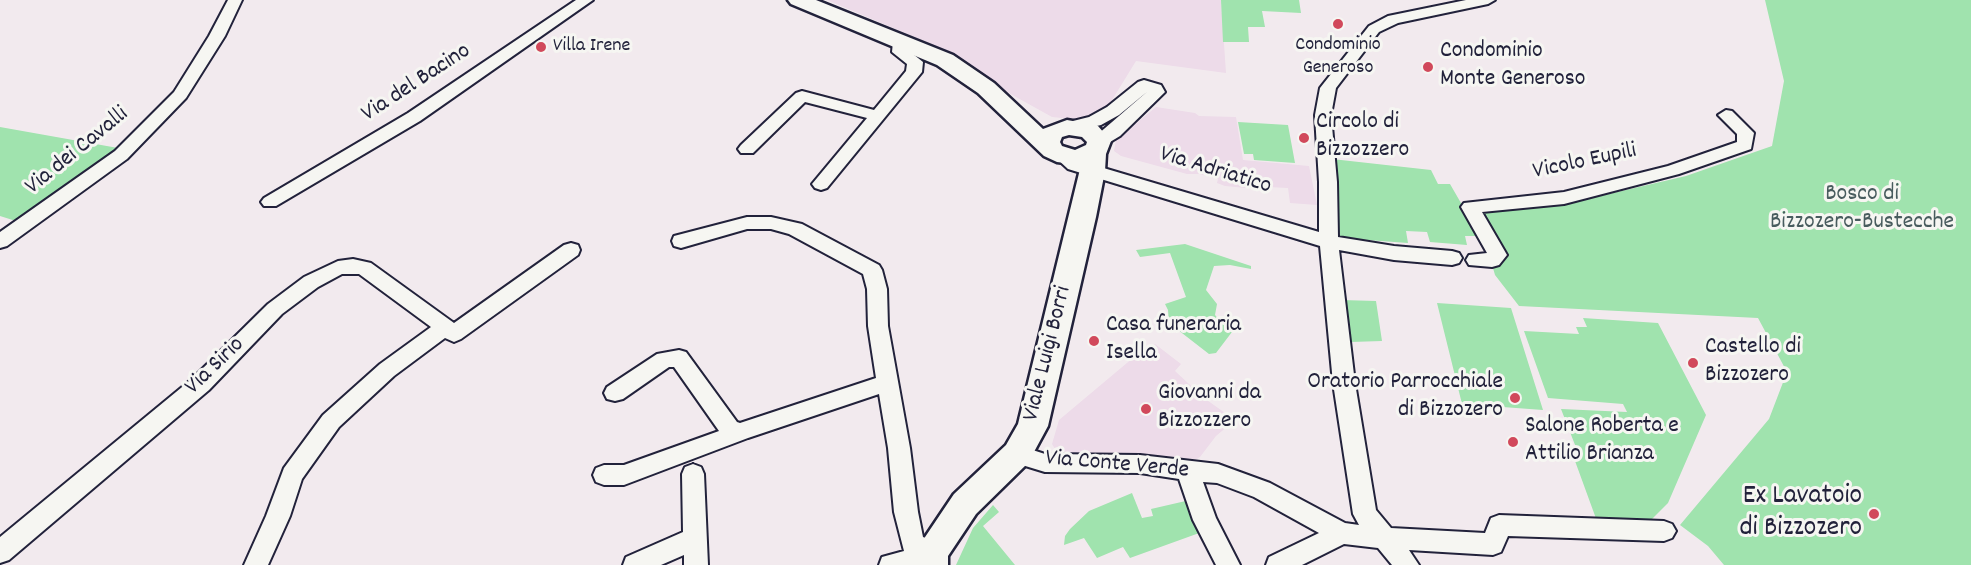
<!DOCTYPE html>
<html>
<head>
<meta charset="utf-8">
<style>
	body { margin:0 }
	canvas { display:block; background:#f2eaee }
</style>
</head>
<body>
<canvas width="1971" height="565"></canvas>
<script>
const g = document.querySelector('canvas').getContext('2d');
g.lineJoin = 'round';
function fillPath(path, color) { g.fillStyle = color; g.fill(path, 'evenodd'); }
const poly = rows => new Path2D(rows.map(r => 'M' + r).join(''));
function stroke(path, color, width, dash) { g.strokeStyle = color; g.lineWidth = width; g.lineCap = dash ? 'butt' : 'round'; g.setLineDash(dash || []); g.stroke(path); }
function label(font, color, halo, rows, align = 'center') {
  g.font = font + ' Dekko,sans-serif'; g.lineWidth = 6; g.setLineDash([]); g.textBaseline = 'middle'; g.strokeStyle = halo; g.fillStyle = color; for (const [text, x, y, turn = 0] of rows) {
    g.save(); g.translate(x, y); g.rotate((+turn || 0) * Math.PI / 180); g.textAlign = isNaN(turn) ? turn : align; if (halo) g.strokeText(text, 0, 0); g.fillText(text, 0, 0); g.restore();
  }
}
const built = poly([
	[827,0,1221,0,1226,73,1136,61,1109,105,1087,117,1072,119,1052,117,998,87,945,50],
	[1156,107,1195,113,1199,116,1236,117,1243,160,1309,166,1317,205,1290,203,1288,188,1268,187,1268,190,1225,186,1217,183,1218,179,1199,174,1187,174,1121,156,1114,151,1116,140],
	[1155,344,1181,364,1175,371,1204,398,1235,420,1216,436,1200,457,1187,465,1062,460,1052,444,1059,420,1140,352]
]);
const green = poly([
	[1221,0,1299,0,1301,13,1262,11,1265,27,1248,27,1249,42,1223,42],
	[1765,0,1971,0,1971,565,1724,565,1708,546,1680,525,1769,419,1787,372,1758,318,1519,306,1495,275,1476,209,1596,197,1686,176,1772,146,1784,81],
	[1238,122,1288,125,1295,163,1254,160,1253,154,1244,154],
	[0,127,118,148,19,222,0,216],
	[1332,159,1431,170,1438,184,1450,184,1480,236,1465,236,1467,245,1430,242,1427,232,1406,231,1408,243,1340,238,1334,203],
	[1185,244,1251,266,1251,269,1230,265,1214,266,1206,290,1217,304,1215,315,1221,322,1235,328,1216,353,1209,354,1169,323,1168,310,1165,304,1186,297,1170,253,1140,257,1136,250],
	[1341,300,1376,301,1382,341,1351,342,1343,337],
	[1437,303,1511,308,1543,410,1462,404],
	[1583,318,1658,323,1706,415,1668,503,1647,524,1598,524,1571,450,1577,450,1561,409,1627,412,1623,404,1548,398,1524,331,1579,334,1576,327,1587,327],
	[1132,493,1142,518,1153,516,1151,509,1190,500,1202,532,1130,558,1123,547,1097,558,1084,538,1064,545,1065,536,1070,529,1089,511],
	[993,505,999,512,983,526,1015,565,956,565,973,528]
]);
const minor = poly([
	[228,0,242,0,225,36,186,98,127,159,7,246,0,248,0,232,115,151,174,92,209,36,228,0],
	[576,0,593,0,420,121,276,206,264,206,261,202,264,198,408,113,576,0],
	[1466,0,1495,0,1488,4,1398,23,1379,32,1336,88,1331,115,1337,182,1338,237,1394,246,1452,251,1459,253,1462,258,1459,263,1452,265,1394,260,1339,250,1355,383,1376,510,1391,528,1485,533,1491,518,1499,515,1664,521,1672,524,1676,531,1672,538,1664,541,1508,536,1501,552,1493,555,1409,550,1419,565,1392,565,1378,548,1344,544,1302,565,1266,565,1269,557,1319,533,1254,497,1217,483,1203,482,1216,518,1240,565,1216,565,1193,520,1179,479,1140,473,1045,472,1009,461,1006,454,1009,447,1017,445,1045,454,1140,455,1218,464,1270,483,1345,523,1359,525,1353,514,1333,383,1320,246,1068,169,1055,157,1058,153,1070,153,1080,161,1319,232,1319,182,1315,115,1320,88,1369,26,1388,16,1466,0],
	[901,37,909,42,908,50,923,62,922,72,827,188,821,190,815,188,812,184,867,118,805,102,753,153,741,153,738,149,741,145,796,93,802,91,874,110,906,71,907,64,892,52,893,42,901,37],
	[1144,80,1161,85,1165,92,1120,136,1105,145,1093,145,1090,141,1148,91,1119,115,1101,125,1075,131,1069,130,1067,126,1069,122,1089,117,1107,107,1138,82,1144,80],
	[1726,110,1732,111,1754,133,1751,149,1679,174,1564,204,1482,212,1507,255,1499,265,1492,267,1469,265,1466,260,1469,255,1487,253,1461,207,1464,203,1564,192,1668,166,1737,142,1737,134,1718,115,1726,110],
	[747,217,771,217,802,224,879,265,882,270,887,289,888,326,910,448,918,512,923,537,941,544,944,552,941,563,934,565,879,565,882,557,904,551,894,512,888,448,879,394,748,438,624,485,604,485,596,482,593,475,596,468,604,465,624,465,719,431,674,367,669,367,623,399,615,401,607,399,604,393,607,387,657,354,679,350,686,352,737,422,740,423,876,378,868,326,867,289,863,274,789,234,771,229,747,229,681,248,674,246,672,241,674,236,747,217],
	[571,243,578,245,580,250,578,255,461,339,454,342,445,338,394,376,339,427,302,479,290,516,268,565,244,565,266,516,284,468,323,415,380,364,431,327,359,274,342,274,318,287,282,314,209,390,9,560,0,563,0,537,193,378,268,304,304,277,338,261,353,259,371,263,454,323,564,245,571,243],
	[693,464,701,467,704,474,708,565,684,565,684,555,661,565,623,565,626,557,683,532,682,474,685,467,693,464]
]);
const secondary = poly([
	[788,0,816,0,953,55,994,83,1043,129,1067,120,1090,124,1098,126,1111,141,1106,154,1105,171,1096,217,1048,426,1028,463,976,514,948,556,948,565,914,565,915,552,954,494,1006,445,1018,424,1081,165,1057,162,1044,156,978,93,937,65,791,4,788,0],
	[1069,135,1082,137,1087,142,1086,145,1075,150,1062,146,1060,142,1062,137,1069,135]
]);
const markers = [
	[1338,24,6,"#d1495b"],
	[541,47,6,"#d1495b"],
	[1428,67,6,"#d1495b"],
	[1304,138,6,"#d1495b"],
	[1094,341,6,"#d1495b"],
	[1693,363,6,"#d1495b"],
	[1515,398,6,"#d1495b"],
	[1146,409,6,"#d1495b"],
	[1513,442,6,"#d1495b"],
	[1874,514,6,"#d1495b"]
];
const farPoinames = [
	["Condominio",1338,46],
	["Generoso",1338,69],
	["Villa Irene",553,47,"left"]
];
const poiNames = [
	["Condominio",1440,53],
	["Monte Generoso",1440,81],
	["Circolo di",1316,124],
	["Bizzozzero",1316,152],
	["Casa funeraria",1106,327],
	["Isella",1106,355],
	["Castello di",1705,349],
	["Bizzozero",1705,377],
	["Oratorio Parrocchiale",1503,384,"right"],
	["di Bizzozero",1503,412,"right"],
	["Giovanni da",1158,395],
	["Bizzozzero",1158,423],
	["Salone Roberta e",1525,428],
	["Attilio Brianza",1525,456]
];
const streetNames = [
	["Via del Bacino",417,84,-33],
	["Via dei Cavalli",78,152,-39],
	["Vicolo Eupili",1585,163,-12],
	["Via Adriatico",1215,172,17],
	["Viale Luigi Borri",1049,354,-76],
	["Via Sirio",216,367,-44],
	["Via Conte Verde",1117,466,5]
];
const parkNames = [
	["Bosco di",1862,196],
	["Bizzozero-Bustecche",1862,224]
];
const nearPoinames = [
	["Ex Lavatoio",1862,498],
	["di Bizzozero",1862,530]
];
fillPath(built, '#eddbe9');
fillPath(green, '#a0e3ae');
stroke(minor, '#22223b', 4);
stroke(secondary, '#22223b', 5);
fillPath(minor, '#f6f6f2');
fillPath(secondary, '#f6f6f2');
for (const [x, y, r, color] of markers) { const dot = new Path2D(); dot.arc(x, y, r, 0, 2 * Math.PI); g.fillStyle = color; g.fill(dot); stroke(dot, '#f6f6f2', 2); }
label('20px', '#22223b', '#f6f6f2', farPoinames);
label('24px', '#22223b', '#f6f6f2', poiNames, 'left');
label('24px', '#22223b', '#f6f6f2', streetNames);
label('24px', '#485c5e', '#f6f6f2', parkNames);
label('28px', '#22223b', '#f6f6f2', nearPoinames, 'right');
</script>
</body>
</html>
